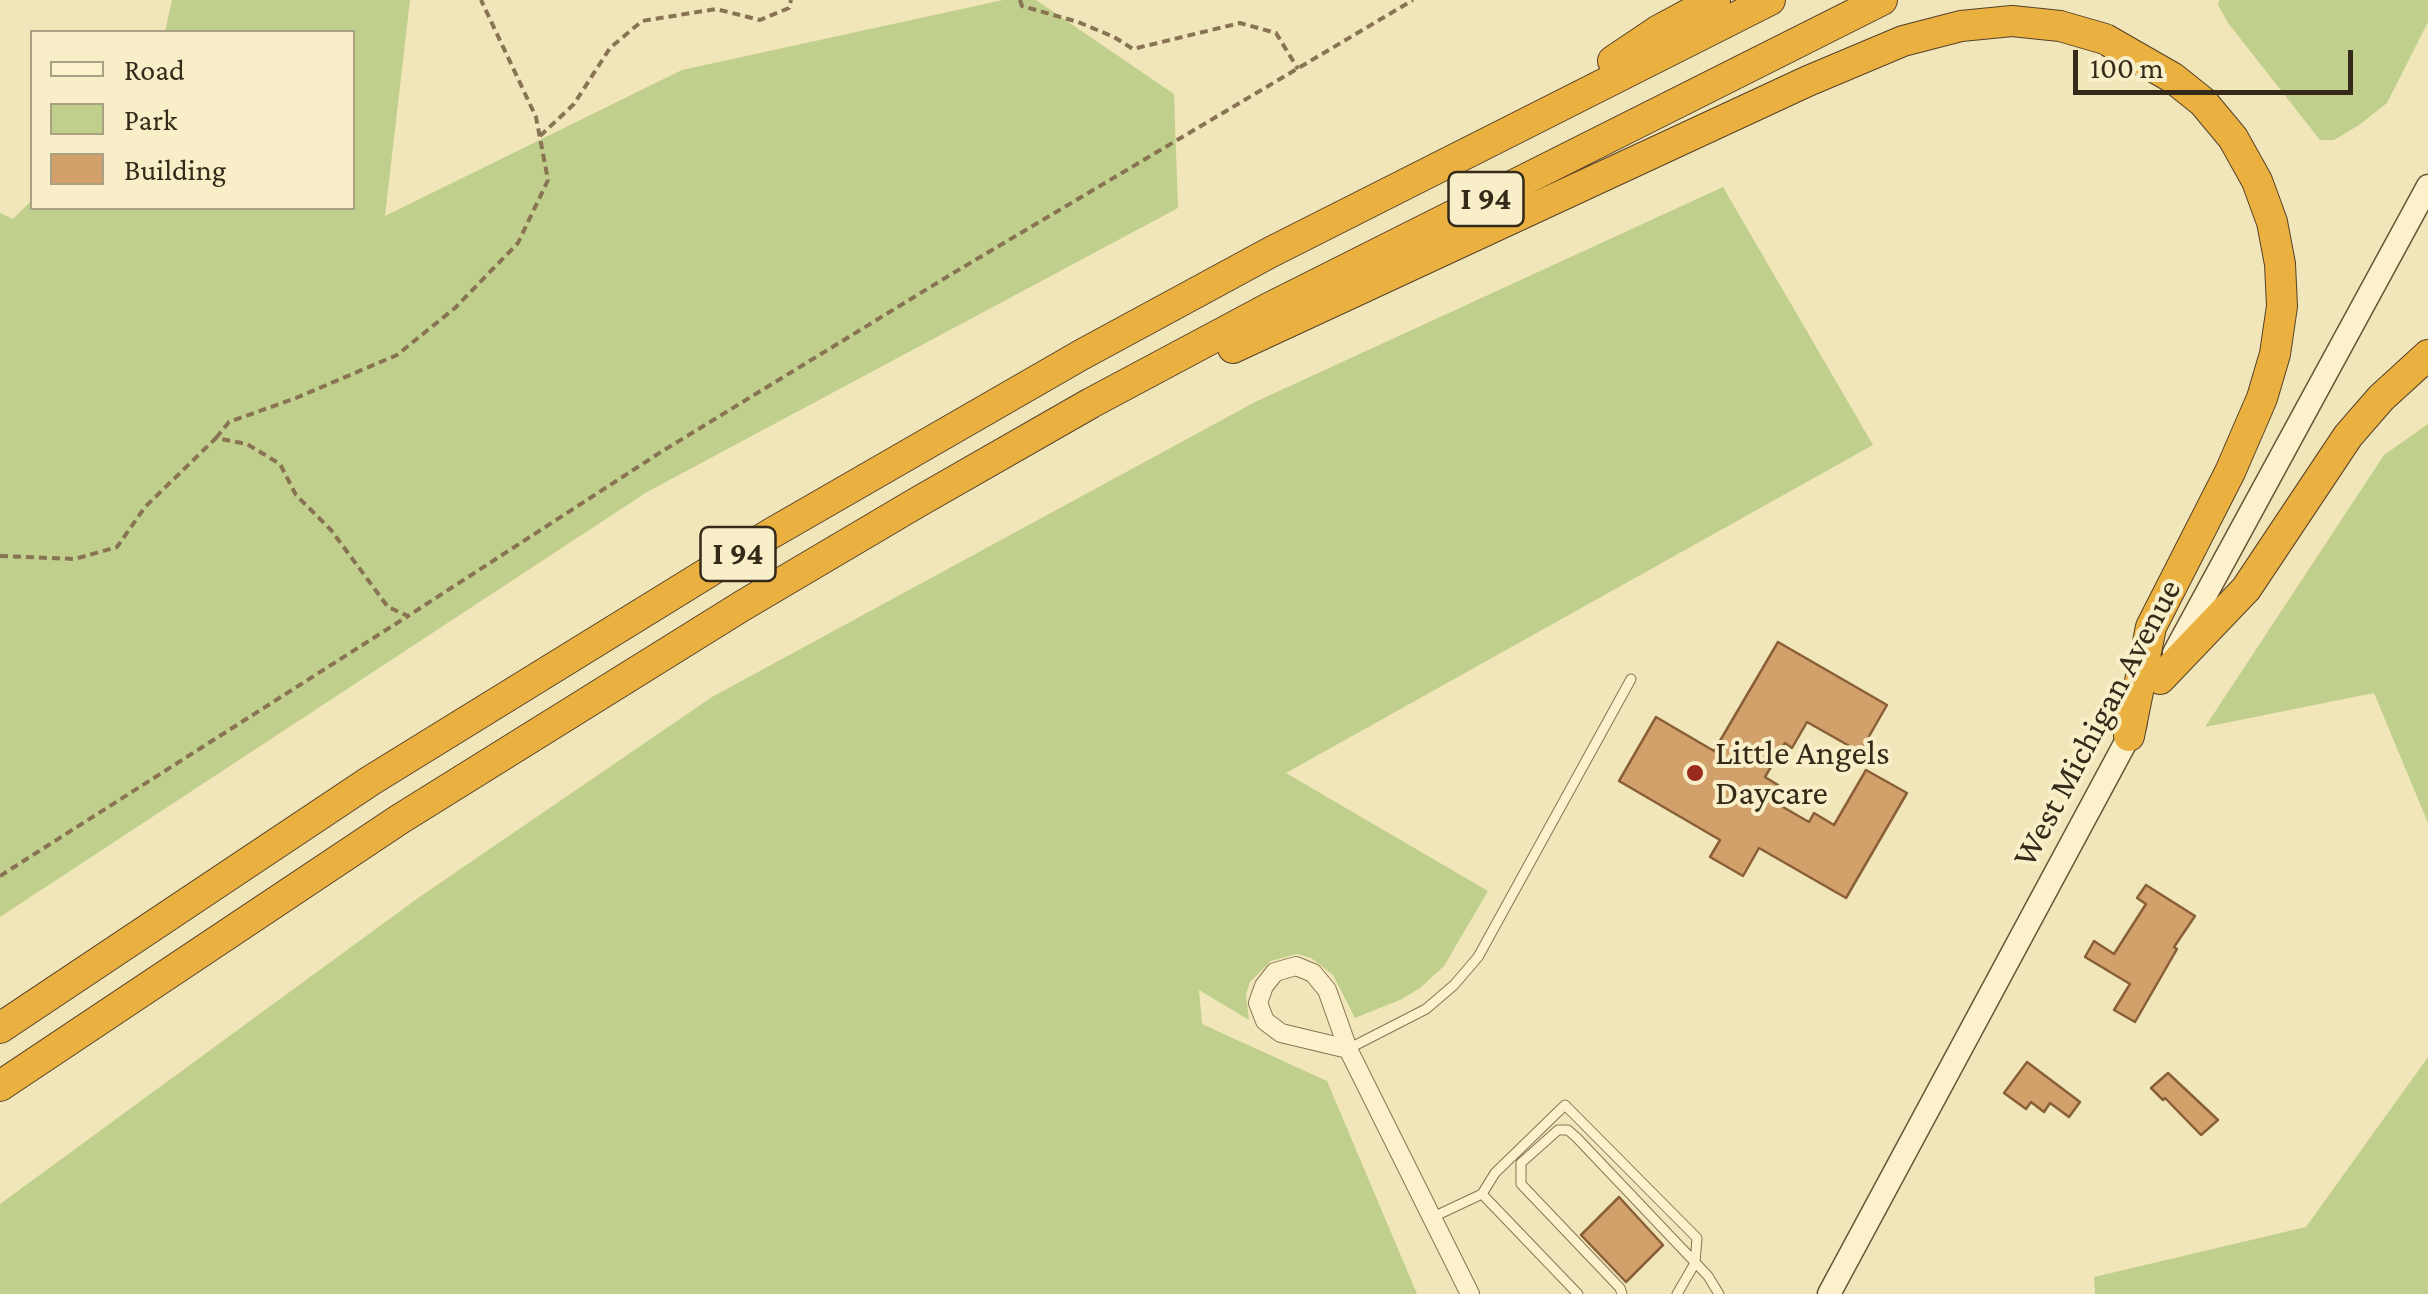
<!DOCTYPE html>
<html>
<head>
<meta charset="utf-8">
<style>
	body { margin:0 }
	#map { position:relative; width:2428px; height:1294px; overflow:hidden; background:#f1e6b9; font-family:"Crimson Pro",serif }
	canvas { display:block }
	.legend { position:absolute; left:30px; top:30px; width:325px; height:180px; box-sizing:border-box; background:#f8efc9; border:2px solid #aaa083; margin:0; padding:12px 18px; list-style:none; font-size:30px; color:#352a19 }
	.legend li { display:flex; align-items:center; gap:20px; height:50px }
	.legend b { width:50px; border:2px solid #aaa083 }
	.scale { position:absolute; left:2073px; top:50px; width:280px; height:45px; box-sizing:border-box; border:5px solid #352a19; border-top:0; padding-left:12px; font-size:30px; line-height:35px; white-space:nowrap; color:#352a19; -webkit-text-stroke:8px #f8efc9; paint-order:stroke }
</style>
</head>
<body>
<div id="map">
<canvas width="2428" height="1294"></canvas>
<ul class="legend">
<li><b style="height:12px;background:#fbf2cc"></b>Road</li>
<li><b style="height:28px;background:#c1cf8d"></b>Park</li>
<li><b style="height:28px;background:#d2a06b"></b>Building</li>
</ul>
<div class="scale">100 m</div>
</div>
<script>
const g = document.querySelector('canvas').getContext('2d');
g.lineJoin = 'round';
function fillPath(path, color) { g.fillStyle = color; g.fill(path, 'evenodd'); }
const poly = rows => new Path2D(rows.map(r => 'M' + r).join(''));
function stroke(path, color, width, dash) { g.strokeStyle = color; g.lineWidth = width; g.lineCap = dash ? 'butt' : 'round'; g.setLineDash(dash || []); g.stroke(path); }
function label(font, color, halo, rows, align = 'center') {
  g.font = font + ' "Crimson Pro",serif'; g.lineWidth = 8; g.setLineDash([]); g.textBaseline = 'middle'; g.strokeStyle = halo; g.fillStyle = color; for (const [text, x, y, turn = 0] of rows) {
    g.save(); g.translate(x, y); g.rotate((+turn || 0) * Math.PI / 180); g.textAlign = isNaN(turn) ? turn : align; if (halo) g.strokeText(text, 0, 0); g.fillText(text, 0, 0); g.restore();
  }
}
const green = poly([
	[172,0,410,0,385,216,682,70,1003,0,1036,0,1174,94,1178,208,647,492,0,917,0,213,13,219,32,200,32,208,352,208,352,32,165,32],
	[2219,0,2428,0,2428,22,2387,103,2359,125,2334,140,2320,140,2228,23,2218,5],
	[1723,187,1873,445,1286,773,1488,891,1444,966,1420,988,1402,999,1355,1018,1333,975,1311,958,1297,954,1271,961,1250,982,1246,994,1249,1020,1199,990,1202,1024,1327,1081,1417,1294,0,1294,0,1204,418,898,712,697,1255,402],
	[2428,424,2428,823,2374,693,2205,727,2384,455],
	[2428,1057,2428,1294,2095,1294,2094,1277,2306,1227]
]);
const building = poly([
	[1778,642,1887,705,1860,752,1807,722,1792,748,1785,743,1765,777,1778,785,1769,799,1809,822,1814,813,1834,825,1866,770,1907,793,1846,898,1759,848,1743,876,1710,857,1720,840,1619,781,1656,717,1714,751,1778,642],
	[2146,885,2195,916,2174,947,2177,949,2135,1022,2114,1010,2130,984,2085,957,2094,941,2114,954,2146,904,2137,898,2146,885],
	[2027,1062,2080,1102,2069,1117,2050,1103,2044,1112,2031,1102,2026,1109,2004,1093,2027,1062],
	[2168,1073,2218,1120,2201,1135,2165,1098,2163,1100,2151,1088,2168,1073],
	[1619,1197,1663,1245,1626,1282,1581,1235,1619,1197]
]);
const path = poly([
	[1020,0,1022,6,1078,22,1114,37,1133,49,1240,23,1276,33,1298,69],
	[540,136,574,104,610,48,642,21,716,9,760,20,789,8,791,0],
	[216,438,229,422,296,398,397,355,455,308,518,243,548,180,536,117,481,0],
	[0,556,75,559,117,547,145,507,216,438,247,444,280,464,296,495,331,530,388,607,408,616,661,452,950,275,1413,0],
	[0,876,408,616]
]);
const service = poly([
	[1348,1049,1426,1009,1454,985,1478,957,1631,679],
	[1482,1194,1578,1294],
	[1431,1218,1482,1194,1495,1173,1565,1105,1697,1238,1695,1263,1677,1294],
	[1622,1294,1620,1288,1521,1184,1521,1163,1558,1130,1568,1130,1577,1138,1708,1276,1719,1294]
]);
const minor = poly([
	[1348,1049,1281,1033,1265,1021,1258,1003,1264,986,1275,972,1296,966,1313,973,1327,990,1348,1049,1470,1294]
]);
const secondary = poly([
	[2174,653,2428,186],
	[1829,1294,2135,725]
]);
const motorway = poly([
	[1613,61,1659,30,1715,0],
	[1233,348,1808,81,1903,41,1961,26,2012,21,2060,26,2105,39,2173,78,2203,102,2233,138,2257,181,2272,222,2280,264,2282,306,2275,354,2262,398,2230,472,2151,627,2129,736],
	[2160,679,2246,589,2348,436,2381,398,2428,355],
	[0,1028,370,781,772,533,1081,355,1271,252,1770,0],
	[0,1086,400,819,742,606,918,502,1091,403,1267,309,1882,0]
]);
const markers = [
	[1695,773,10,"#9b2a1e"]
];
const shields = [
	[1486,199,75],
	[738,554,75]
];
const shieldNames = [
	["I 94",1486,199],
	["I 94",738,554]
];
const streetNames = [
	["West Michigan Avenue",2097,723,-62]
];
const poiNames = [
	["Little Angels",1715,753],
	["Daycare",1715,793]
];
fillPath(green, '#c1cf8d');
fillPath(building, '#d2a06b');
stroke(building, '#895f37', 2.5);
stroke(service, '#887453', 11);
stroke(minor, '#887453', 20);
stroke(secondary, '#695536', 25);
stroke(motorway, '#554128', 32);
stroke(path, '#887453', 4, [8, 5]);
stroke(service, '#fbf2cc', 9);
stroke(minor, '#fbf2cc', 18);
stroke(secondary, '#fbf2cc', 22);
stroke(motorway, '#eab040', 30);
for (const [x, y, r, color] of markers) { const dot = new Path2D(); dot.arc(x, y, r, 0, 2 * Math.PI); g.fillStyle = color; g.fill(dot); stroke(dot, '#f8efc9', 4); }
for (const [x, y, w] of shields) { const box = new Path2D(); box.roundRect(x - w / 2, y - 27, w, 54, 8); g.fillStyle = '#f8efc9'; g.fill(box); stroke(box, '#352a19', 2.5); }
label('bold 32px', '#352a19', null, shieldNames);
label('35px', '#352a19', '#f8efc9', streetNames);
label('35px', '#352a19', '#f8efc9', poiNames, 'left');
</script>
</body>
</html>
